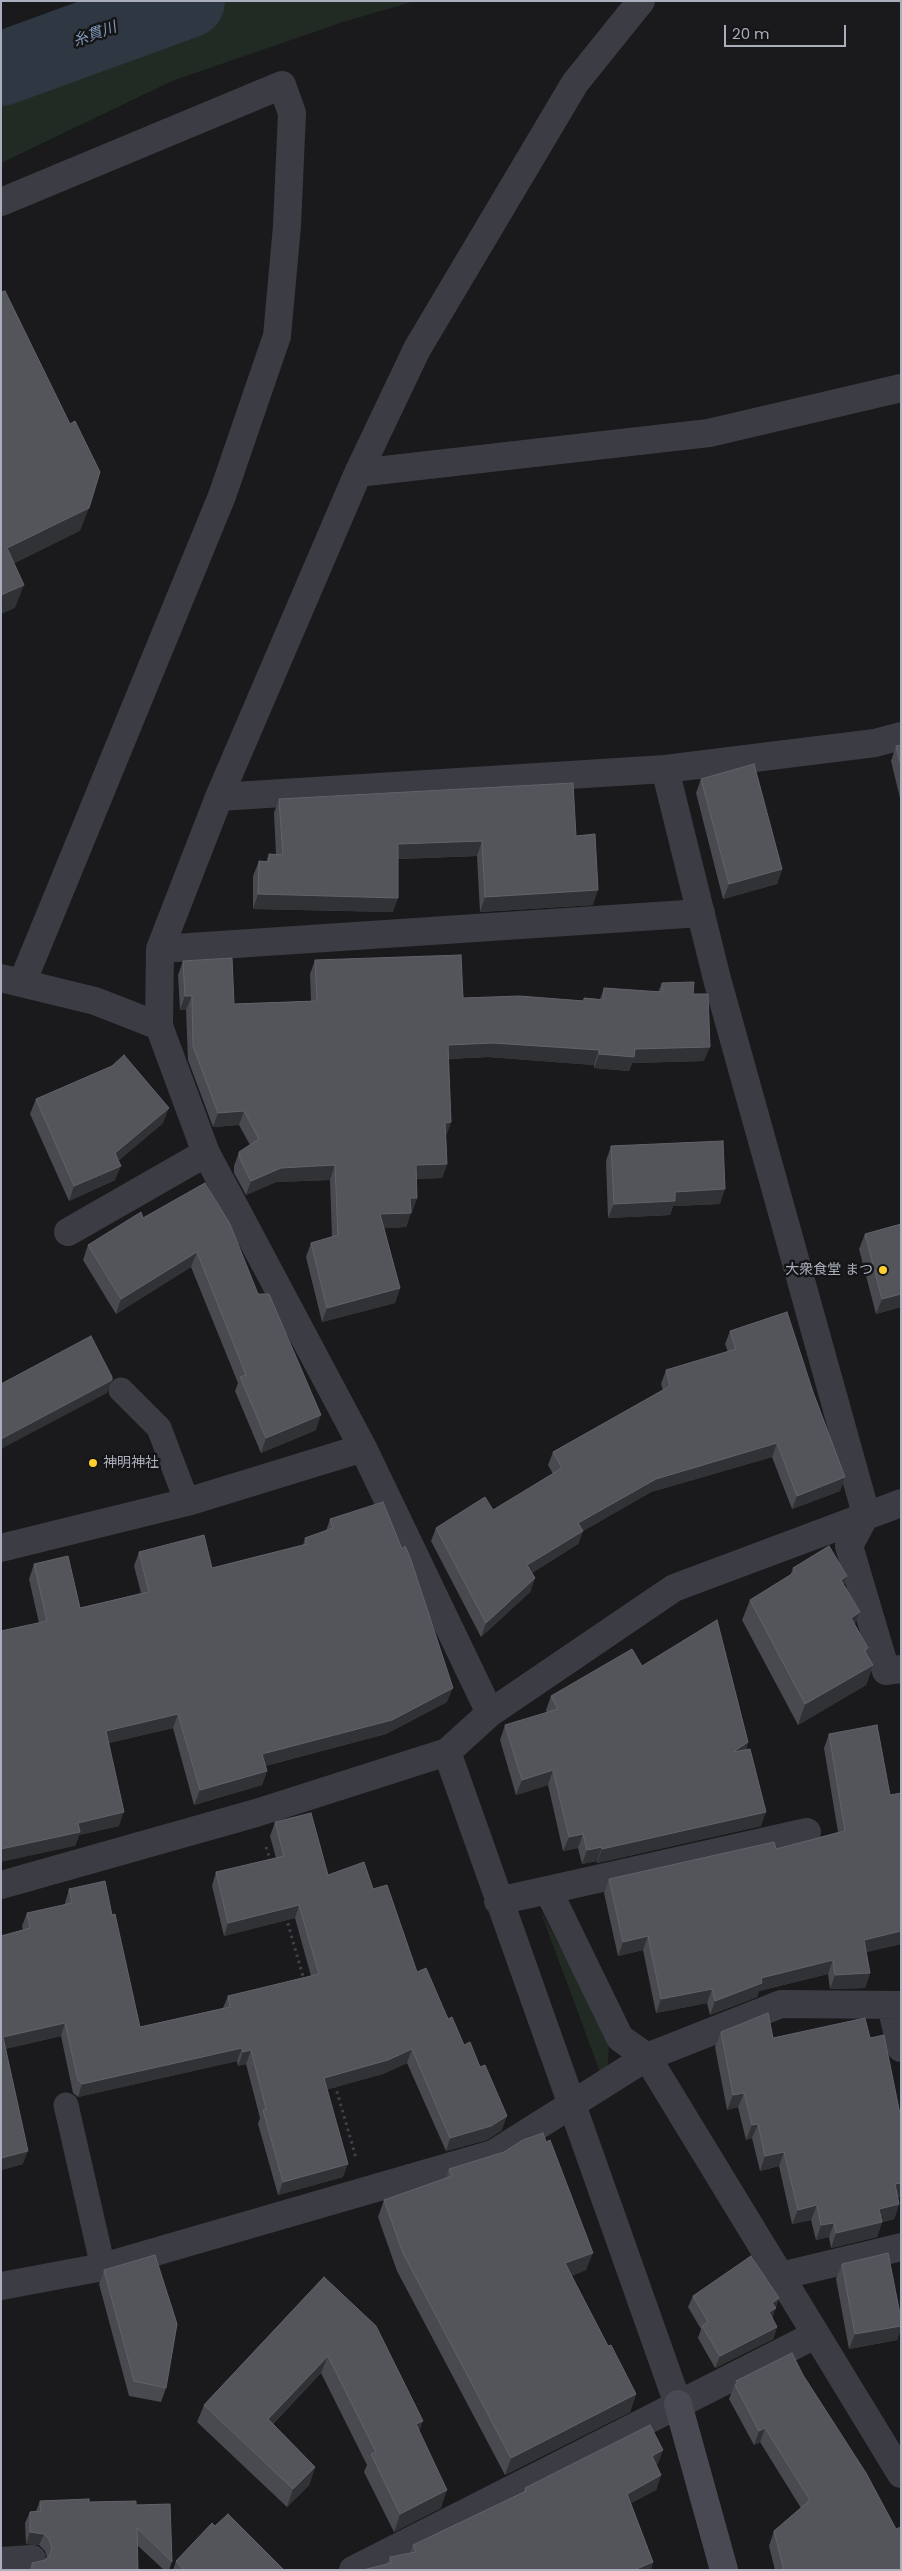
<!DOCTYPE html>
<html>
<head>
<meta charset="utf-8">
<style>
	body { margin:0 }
	#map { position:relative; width:902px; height:2571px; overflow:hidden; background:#1a1a1c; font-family:Poppins,sans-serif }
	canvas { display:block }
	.frame { position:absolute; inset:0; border:2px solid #abafbd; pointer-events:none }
	.scale { position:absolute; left:724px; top:25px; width:122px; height:22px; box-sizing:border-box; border:2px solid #abafbd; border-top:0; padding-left:6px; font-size:15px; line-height:18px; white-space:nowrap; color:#abafbd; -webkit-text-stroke:4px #151517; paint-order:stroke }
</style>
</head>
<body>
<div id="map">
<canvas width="902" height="2571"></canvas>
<div class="frame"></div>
<div class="scale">20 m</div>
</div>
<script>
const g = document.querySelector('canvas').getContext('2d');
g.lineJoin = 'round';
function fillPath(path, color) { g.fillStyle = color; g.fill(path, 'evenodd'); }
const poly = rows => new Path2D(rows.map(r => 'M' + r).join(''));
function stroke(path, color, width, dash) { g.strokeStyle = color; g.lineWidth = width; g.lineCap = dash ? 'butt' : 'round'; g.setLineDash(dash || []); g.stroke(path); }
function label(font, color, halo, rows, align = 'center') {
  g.font = font + ' Poppins,"Noto Sans JP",sans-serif'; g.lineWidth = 5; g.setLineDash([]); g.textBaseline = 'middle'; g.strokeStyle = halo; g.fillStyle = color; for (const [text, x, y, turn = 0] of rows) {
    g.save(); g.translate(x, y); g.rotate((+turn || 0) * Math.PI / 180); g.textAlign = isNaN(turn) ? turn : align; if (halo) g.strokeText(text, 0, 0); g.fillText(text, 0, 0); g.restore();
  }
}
const green = poly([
	[92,1,415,1,343,22,172,81,1,163,1,41],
	[540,1910,609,2038,608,2067,600,2072]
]);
const river = poly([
	[1,69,188,1]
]);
const path = poly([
	[266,1847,271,1862],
	[286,1917,304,1980],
	[335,2085,356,2158]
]);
const lane = poly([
	[121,1390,159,1428,187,1502],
	[66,2105,103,2267]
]);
const street = poly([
	[1,202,282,85,292,113,287,226,277,336,222,496,22,983],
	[358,473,709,433,901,388],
	[665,769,717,979,866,1514,849,1546,886,1671,901,1669],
	[219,797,665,769,875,743,901,736],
	[160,949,701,913],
	[1,978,95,1001,159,1026],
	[68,1232,206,1153],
	[363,1448,206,1153,159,1026,160,949,219,797,358,473,417,349,575,83,641,1],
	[1,1548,187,1502,363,1448,490,1713],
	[447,1752,678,2404],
	[1,1885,256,1813,447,1752,490,1713,674,1588,901,1503],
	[548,1890,807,1832],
	[498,1901,548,1890,620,2038,647,2057,901,2474],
	[891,2006,901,2048],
	[780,2276,901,2247],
	[1,2286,103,2267,493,2154,647,2057,781,2004,901,2005],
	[1,2561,32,2559],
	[353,2570,815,2335]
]);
const secondary = poly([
	[678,2404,724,2570]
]);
const wall = poly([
	[901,745,901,802,891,761,896,746],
	[701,779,782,869,777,884,723,899,696,793],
	[279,799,576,836,593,905,480,912,477,856,398,859,393,912,253,909,253,876,259,861,266,862,269,854,276,855,274,813],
	[315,960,463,998,583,1001,584,998,600,999,604,988,658,992,662,983,693,994,704,1061,632,1063,629,1071,594,1068,594,1065,488,1057,448,1059,451,1122,446,1136,447,1164,442,1178,416,1179,417,1198,412,1212,411,1212,406,1227,384,1228,400,1288,395,1303,322,1322,306,1257,311,1243,332,1237,330,1180,276,1182,246,1195,234,1173,234,1166,239,1152,250,1145,239,1125,213,1127,188,1060,186,1010,180,1010,178,975,183,961,234,1004,311,1001,310,974],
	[36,1099,163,1123,118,1161,115,1180,69,1201,30,1114],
	[611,1146,720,1204,673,1206,670,1215,608,1218,606,1161],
	[205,1183,258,1294,316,1430,261,1453,235,1391,238,1383,191,1267,116,1314,83,1260,88,1245,143,1218],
	[865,1234,901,1307,876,1314,859,1249],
	[730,1331,813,1392,845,1477,840,1491,792,1509,772,1457,651,1492,583,1531,578,1544,532,1573,535,1578,530,1592,481,1637,431,1541,436,1528,493,1510,553,1474,548,1465,553,1452,663,1390,661,1384,666,1370,728,1352,725,1344],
	[330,1519,447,1702,386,1734,265,1766,267,1771,262,1785,194,1805,173,1728,109,1743,119,1826,79,1835,75,1846,39,1623,29,1579,34,1564,80,1608,141,1593,134,1566,139,1552,212,1568,303,1545,305,1538,326,1531],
	[793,1568,847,1576,844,1585,855,1625,868,1648,866,1653,873,1665,866,1685,798,1725,742,1620,750,1600,790,1576],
	[642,1666,748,1742,746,1749,761,1826,597,1863,597,1861,582,1864,578,1848,563,1851,548,1785,516,1795,500,1740,505,1725,547,1713,546,1710,551,1696],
	[829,1734,901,1944,866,1952,870,1973,865,1988,830,1989,828,1974,759,1991,757,1997,710,2015,707,2003,656,2013,643,1950,618,1956,604,1893,609,1879,776,1849,838,1832,824,1748],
	[275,1822,328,1875,373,1889,417,1972,448,2019,502,2130,487,2140,446,2151,407,2063,383,2074,327,2089,343,2177,278,2195,258,2124,260,2118,246,2064,238,2066,237,2061,78,2097,73,2093,61,2036,5,2049,23,2164,1,2170,1,1936,23,1930,22,1926,27,1913,65,1905,65,1903,69,1889,112,1915,140,2027,223,2008,228,1996,311,1976,295,1918,224,1936,212,1886,216,1872,276,1858,270,1836],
	[721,2032,773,2038,870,2038,901,2119,901,2196,898,2197,899,2204,894,2219,882,2222,877,2237,831,2248,829,2237,816,2240,811,2220,792,2224,779,2166,760,2171,752,2138,746,2140,738,2107,727,2110,715,2047],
	[449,2169,586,2270,571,2276,608,2346,636,2394,630,2412,505,2475,397,2271,378,2217,384,2200,446,2178],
	[842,2264,901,2319,901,2329,897,2340,849,2349,836,2279],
	[104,2270,166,2388,161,2402,129,2396,99,2284],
	[324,2277,419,2431,441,2508,394,2532,364,2472,367,2465,321,2373,273,2424,315,2467,309,2485,287,2507,197,2422,204,2405],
	[693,2296,779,2298,772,2318,777,2327,773,2339,715,2368,698,2338,701,2329,688,2307],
	[736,2381,901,2570,775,2570,769,2546,774,2531,801,2508,760,2442,754,2445,729,2399],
	[658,2464,656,2465,661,2475,656,2490,631,2503,653,2562,651,2570,363,2570,387,2564,390,2557,410,2553,413,2545,523,2493,525,2488],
	[40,2501,136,2505,172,2562,169,2570,164,2570,137,2545,138,2570,29,2570,32,2563,45,2560,47,2558,45,2551,39,2545,26,2544,25,2523,30,2512,36,2511],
	[215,2526,284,2570,173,2570,176,2561]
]);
const shadedWall = poly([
	[89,508,80,531,1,570,7,548],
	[24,585,15,608,1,614,1,595],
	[482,841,477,856,392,859,398,844],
	[782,869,777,884,723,899,729,884],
	[598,890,593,905,480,912,485,897],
	[258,894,398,898,393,912,253,909],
	[185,996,192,996,186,1010,180,1010],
	[493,1043,599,1050,594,1065,488,1057,443,1059,448,1045],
	[710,1047,704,1061,632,1063,629,1071,594,1068,599,1054,635,1049],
	[169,1108,163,1123,110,1168,115,1153],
	[244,1111,239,1125,213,1127,218,1113],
	[451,1122,446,1136,445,1123],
	[447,1164,442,1178,411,1179,416,1165],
	[335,1165,330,1180,276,1182,246,1195,251,1181,281,1168],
	[121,1166,115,1180,69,1201,74,1186],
	[725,1189,720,1204,673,1206,670,1215,608,1218,614,1204,675,1192],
	[410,1198,417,1198,412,1212,405,1212],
	[411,1213,406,1227,375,1229,380,1214],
	[197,1252,191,1267,116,1314,121,1299],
	[400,1288,395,1303,322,1322,327,1308],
	[901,1294,901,1307,876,1314,882,1299],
	[112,1380,107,1393,1,1449,1,1439],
	[321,1415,316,1430,261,1453,266,1438],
	[777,1443,772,1457,651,1492,583,1531,578,1544,522,1579,527,1565,578,1523,656,1479],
	[845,1477,840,1491,792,1509,797,1496],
	[847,1576,839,1597,841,1580],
	[535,1578,530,1592,481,1637,486,1623],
	[860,1612,852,1632,851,1618],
	[873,1665,866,1685,798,1725,805,1704],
	[453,1688,447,1702,386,1734,256,1768,262,1754],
	[178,1714,173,1728,101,1745,106,1731],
	[748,1742,743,1757,733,1752],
	[553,1770,548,1785,516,1795,522,1780],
	[267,1771,262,1785,194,1805,200,1790],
	[124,1812,119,1826,79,1835,75,1846,1,1862,1,1849,78,1823],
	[766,1812,761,1826,597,1863,602,1849],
	[583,1834,578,1848,563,1851,569,1837],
	[602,1847,597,1861,582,1864,587,1850],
	[299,1905,295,1918,224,1936,228,1923],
	[901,1931,901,1944,858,1954,864,1940],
	[648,1936,643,1950,618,1956,623,1942],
	[833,1960,828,1974,759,1991,757,1997,710,2015,715,2001,761,1978],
	[870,1973,865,1988,830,1989,835,1975],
	[712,1989,707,2003,656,2013,661,1999],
	[65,2023,61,2036,1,2050,3,2037],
	[242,2048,237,2061,78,2097,82,2084],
	[412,2049,407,2063,383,2074,319,2092,324,2078],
	[251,2050,246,2064,238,2066,243,2052],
	[744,2093,738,2107,727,2110,733,2095],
	[507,2116,502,2130,487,2140,446,2151,450,2138],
	[758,2124,752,2138,746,2140,752,2125],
	[28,2151,23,2164,1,2170,1,2158],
	[784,2152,779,2166,760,2171,765,2156],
	[348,2164,343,2177,278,2195,283,2182],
	[901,2183,901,2196,890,2198,895,2184],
	[899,2204,894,2219,874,2223,879,2209],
	[817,2205,811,2220,792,2224,798,2210],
	[882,2222,877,2237,831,2248,836,2233],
	[834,2223,829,2237,816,2240,821,2225],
	[593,2253,586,2270,558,2281,565,2263],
	[779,2298,772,2319,765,2324,772,2303],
	[901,2326,901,2329,897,2340,849,2349,855,2334],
	[777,2327,773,2339,715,2368,720,2356],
	[328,2356,321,2373,261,2436,268,2419],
	[636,2394,630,2412,505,2475,511,2458],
	[423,2421,417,2438,416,2424],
	[765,2428,760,2442,754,2445,759,2431],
	[663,2450,658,2464,646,2470,652,2456],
	[315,2467,309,2485,287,2507,293,2489],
	[661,2475,656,2490,622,2508,627,2494],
	[447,2490,441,2508,394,2532,400,2514],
	[30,2532,44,2534,39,2545,26,2544],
	[653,2562,651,2570,634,2570]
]);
const building = poly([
	[5,291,70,424,75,421,100,472,89,508,7,548,24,585,1,595,1,292,5,291],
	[901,745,901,766,896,746,901,745],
	[754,764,782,869,729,884,701,779,754,764],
	[573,783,576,836,595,834,598,890,485,897,482,841,398,844,398,898,258,894,259,861,269,862,269,854,283,855,279,799,573,783],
	[461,955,463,998,519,996,584,1001,584,998,603,1000,604,988,662,992,662,983,694,982,693,994,708,994,710,1047,635,1049,634,1057,599,1054,599,1050,493,1043,448,1045,451,1122,445,1123,447,1164,416,1165,417,1198,410,1198,411,1213,380,1214,400,1288,327,1308,311,1243,338,1235,335,1165,281,1168,251,1181,240,1159,239,1152,259,1139,244,1111,218,1113,193,1046,192,996,185,996,183,961,232,958,234,1004,317,1001,315,960,461,955],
	[124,1055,169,1108,115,1153,121,1166,74,1186,36,1099,112,1066,124,1055],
	[723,1141,725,1189,675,1192,675,1201,614,1204,611,1146,723,1141],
	[205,1183,230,1224,258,1294,269,1294,321,1415,266,1438,240,1377,246,1375,197,1252,121,1299,88,1245,141,1212,143,1218,205,1183],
	[901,1224,901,1294,882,1299,865,1234,901,1224],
	[787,1312,813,1392,845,1477,797,1496,777,1443,656,1479,578,1523,583,1531,527,1565,535,1578,486,1623,436,1528,485,1497,493,1510,562,1468,553,1452,670,1386,666,1370,736,1349,730,1331,787,1312],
	[91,1336,112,1377,112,1380,1,1439,1,1384,91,1336],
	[383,1502,402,1549,405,1546,410,1557,453,1688,392,1720,262,1754,267,1771,200,1790,178,1714,106,1731,124,1812,78,1823,80,1832,1,1849,1,1631,47,1621,34,1564,68,1556,80,1608,149,1592,139,1552,204,1535,212,1568,307,1544,305,1538,333,1528,330,1519,383,1502],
	[829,1546,847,1576,841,1580,860,1612,851,1618,868,1648,864,1650,873,1665,805,1704,750,1600,795,1572,793,1568,829,1546],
	[717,1620,748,1742,733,1752,750,1749,766,1812,602,1849,602,1847,587,1850,583,1834,569,1837,553,1770,522,1780,505,1725,558,1709,551,1696,632,1649,642,1666,717,1620],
	[877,1725,890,1795,901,1793,901,1931,864,1940,870,1973,835,1975,833,1960,761,1978,762,1983,715,2001,712,1989,661,1999,648,1936,623,1942,609,1879,774,1842,776,1849,845,1831,829,1734,877,1725],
	[311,1813,328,1875,364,1862,373,1889,387,1885,417,1972,426,1968,448,2019,452,2017,464,2045,470,2042,480,2067,485,2065,507,2116,491,2126,450,2138,412,2049,388,2060,324,2078,348,2164,283,2182,263,2110,266,2109,251,2050,243,2052,242,2048,82,2084,78,2080,65,2023,3,2037,28,2151,1,2158,1,1936,30,1928,27,1913,72,1903,69,1889,105,1881,112,1915,115,1914,140,2027,230,2007,228,1996,319,1974,299,1905,228,1923,216,1872,284,1856,275,1822,311,1813],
	[768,2013,773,2038,865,2018,870,2038,884,2035,901,2119,901,2183,895,2184,899,2204,879,2209,882,2222,836,2233,834,2223,821,2225,817,2205,798,2210,784,2152,765,2156,758,2124,752,2125,744,2093,733,2095,721,2032,768,2013],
	[543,2133,546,2142,550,2140,593,2253,565,2263,608,2346,611,2345,636,2394,511,2458,403,2253,384,2200,452,2176,449,2169,504,2152,523,2140,543,2133],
	[888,2253,901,2319,901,2326,855,2334,842,2264,888,2253],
	[155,2255,177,2324,166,2388,134,2381,104,2270,155,2255],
	[751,2256,779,2298,772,2303,776,2308,769,2312,777,2327,720,2356,702,2326,708,2322,693,2296,751,2256],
	[324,2277,376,2326,423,2421,416,2424,447,2490,400,2514,371,2454,376,2452,328,2356,268,2419,315,2467,293,2489,204,2405,324,2277],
	[792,2353,803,2375,866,2473,896,2529,901,2527,901,2570,784,2570,774,2531,810,2500,765,2428,759,2431,735,2385,738,2383,736,2381,792,2353],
	[650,2425,663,2450,652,2456,661,2475,627,2494,653,2562,634,2570,363,2570,391,2563,390,2557,416,2552,413,2545,526,2491,525,2488,650,2425],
	[89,2499,89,2502,136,2501,136,2505,170,2504,172,2562,137,2528,138,2570,32,2570,32,2563,45,2560,50,2555,52,2547,49,2539,44,2534,30,2532,30,2512,41,2511,40,2501,89,2499],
	[228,2514,284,2570,184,2570,176,2561,212,2523,215,2526,228,2514]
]);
const markers = [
	[883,1270,5,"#ffcf2f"],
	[93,1463,5,"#ffcf2f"]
];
const poiNames = [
	["大衆食堂 まつ",873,1270],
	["神明神社",103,1463,"left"]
];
const waterNames = [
	["糸貫川",95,35,-20]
];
fillPath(green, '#212b23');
stroke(river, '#2e3742', 74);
stroke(path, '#404249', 3, [2.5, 4]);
stroke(lane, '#3c3d44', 25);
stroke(street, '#3c3d44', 28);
stroke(secondary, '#484952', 28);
fillPath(wall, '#484a4f');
fillPath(shadedWall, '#313236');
fillPath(building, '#53555b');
stroke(building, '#61636a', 1);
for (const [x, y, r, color] of markers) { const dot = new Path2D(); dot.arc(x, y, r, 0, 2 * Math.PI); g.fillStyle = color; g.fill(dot); stroke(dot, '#151517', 2); }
label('14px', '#abafbd', '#151517', poiNames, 'right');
label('italic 15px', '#8099ba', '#151517', waterNames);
</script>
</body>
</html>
